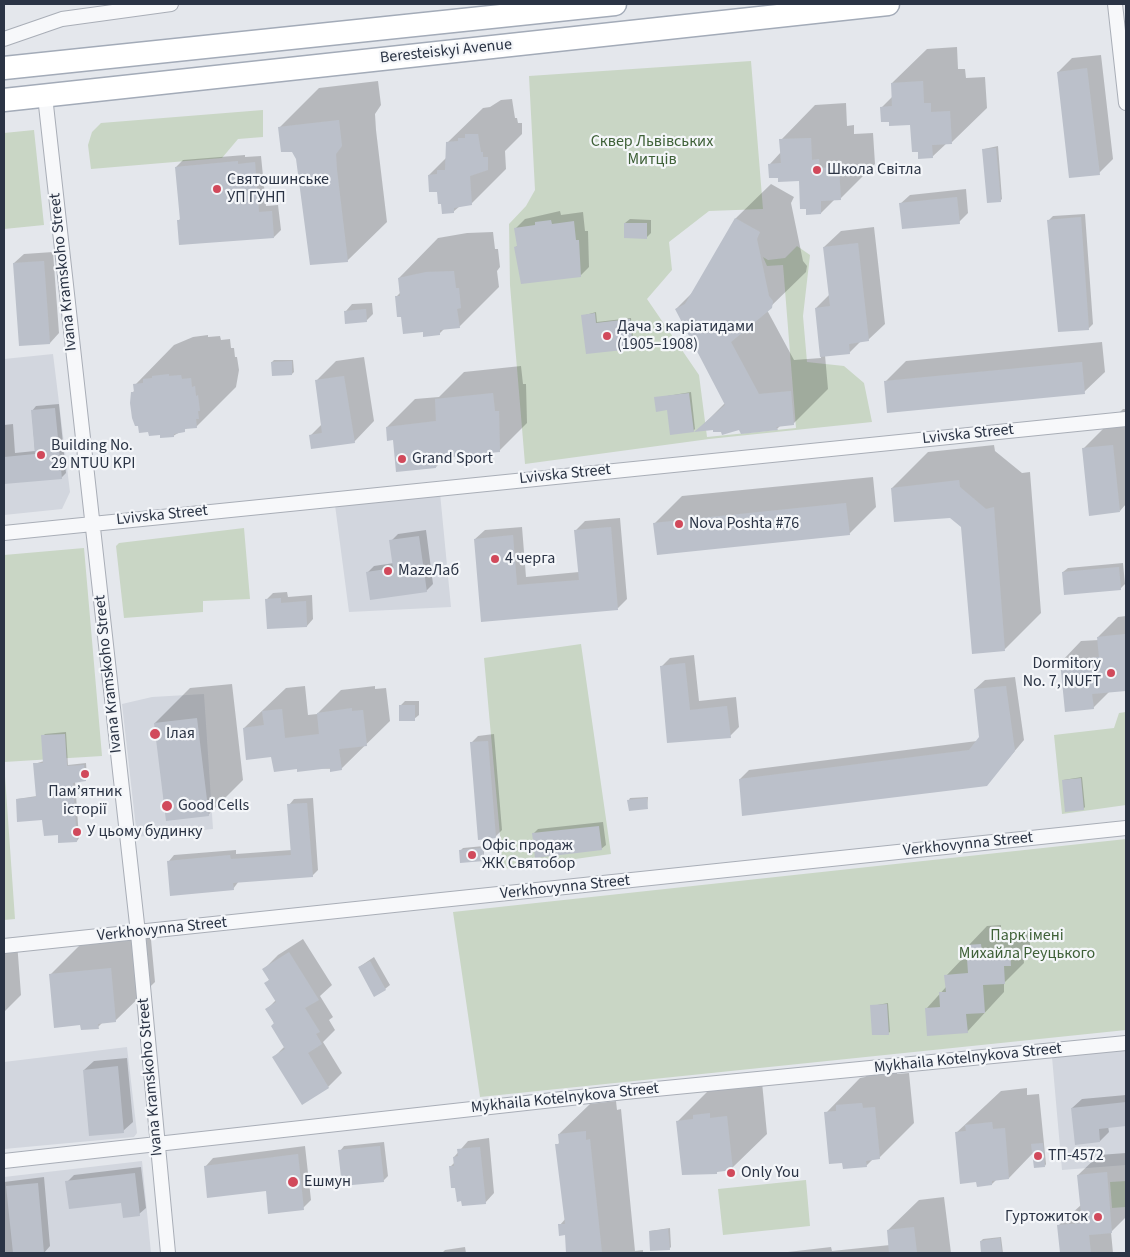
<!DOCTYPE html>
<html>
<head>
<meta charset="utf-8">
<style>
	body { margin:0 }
	#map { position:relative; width:1130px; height:1257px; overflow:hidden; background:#e4e7ec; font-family:"Source Sans 3",sans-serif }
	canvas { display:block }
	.frame { position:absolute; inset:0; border:5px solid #2b3445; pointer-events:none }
</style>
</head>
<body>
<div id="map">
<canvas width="1130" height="1257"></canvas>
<div class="frame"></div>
</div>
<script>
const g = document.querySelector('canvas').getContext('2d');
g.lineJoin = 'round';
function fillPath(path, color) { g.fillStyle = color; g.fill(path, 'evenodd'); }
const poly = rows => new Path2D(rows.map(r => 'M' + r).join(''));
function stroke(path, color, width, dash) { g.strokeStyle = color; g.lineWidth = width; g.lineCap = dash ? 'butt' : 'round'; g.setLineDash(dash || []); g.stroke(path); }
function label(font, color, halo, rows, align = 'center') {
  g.font = font + ' "Source Sans 3",sans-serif'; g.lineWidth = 4.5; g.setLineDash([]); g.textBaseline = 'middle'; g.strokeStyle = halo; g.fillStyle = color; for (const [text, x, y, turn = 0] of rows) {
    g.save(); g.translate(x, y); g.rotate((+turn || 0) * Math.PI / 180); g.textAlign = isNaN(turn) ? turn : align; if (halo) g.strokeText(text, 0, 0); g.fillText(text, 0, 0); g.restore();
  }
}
const built = poly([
	[53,354,70,492,62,509,4,515,4,359],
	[440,493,451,607,349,612,335,505],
	[204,694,213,829,137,837,122,704,152,697],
	[127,1047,137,1133,134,1137,4,1149,4,1062],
	[1126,1049,1126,1165,1062,1170,1052,1057],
	[142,1161,151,1253,4,1253,4,1177]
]);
const green = poly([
	[751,61,763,209,709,211,669,242,672,270,647,299,699,375,707,437,796,428,783,265,767,266,763,257,768,260,785,258,797,246,810,255,803,316,807,362,844,366,864,383,872,422,709,439,525,464,510,285,509,224,526,206,535,190,529,76],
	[263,110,263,137,238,139,222,158,91,169,88,145,92,132,101,123],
	[34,130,44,225,4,229,4,133],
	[244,528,250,599,203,601,203,612,124,618,116,546,119,543],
	[84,548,102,756,4,762,15,919,4,920,4,555],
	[581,644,611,854,503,869,484,658],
	[1126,712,1126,805,1062,814,1054,735,1114,728,1119,713],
	[1126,839,1126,1030,480,1097,453,912],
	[806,1180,810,1226,723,1235,718,1189],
	[1126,1181,1126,1207,1112,1208,1110,1182]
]);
const shadow = poly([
	[957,47,958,69,965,69,966,78,985,77,987,108,952,142,947,143,932,157,919,151,911,124,881,108,893,96,892,83,927,49],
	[1101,55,1113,159,1099,173,1058,72,1072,58],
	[378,81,381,105,375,114,376,130,387,222,347,261,297,159,279,128,319,88],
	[512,99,515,118,517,118,518,123,522,123,522,134,505,151,506,169,471,204,460,206,453,212,429,175,447,157,448,142,483,108,490,107,501,100],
	[846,103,847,126,854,125,854,134,873,133,875,164,840,199,835,199,821,213,800,180,779,177,770,164,781,152,781,140,815,105],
	[998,146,1002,199,1000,201,984,149],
	[245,155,245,157,261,156,266,206,278,205,281,230,274,237,178,221,181,218,176,167,183,160],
	[771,184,794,197,791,203,803,261,807,266,806,272,767,310,794,360,821,358,816,308,830,294,824,247,841,231,874,227,885,324,868,340,861,341,849,353,825,355,828,389,793,424,781,425,777,429,698,430,725,403,676,309,693,292,736,218],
	[966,189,968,213,959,222,900,204,910,195],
	[560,211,561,215,583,212,585,231,588,231,589,267,580,276,516,247,518,245,516,228,525,219],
	[1085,214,1093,324,1088,329,1049,220,1053,216],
	[630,219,651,220,651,233,647,237,625,223],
	[493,232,495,249,498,249,500,267,497,271,499,287,459,327,445,328,440,333,424,330,402,315,396,297,400,293,399,278,438,238,467,233],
	[53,252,59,333,50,343,20,345,14,263,24,254],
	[372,303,373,314,366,321,346,311,352,304],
	[596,312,597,322,631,318,634,346,632,348,582,316],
	[208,335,208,337,220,336,221,340,230,339,231,348,234,348,235,357,237,357,239,370,236,387,196,427,189,427,173,436,161,434,132,393,135,390,135,385,174,345,193,337],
	[1102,342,1105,372,1084,392,885,382,906,361],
	[364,357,374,421,354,442,311,435,322,424,316,381,336,361],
	[274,360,293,360,294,372,292,374,272,362],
	[521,366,523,384,526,384,527,423,499,451,481,453,478,456,447,456,436,467,394,439,387,427,415,399,439,397,464,372],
	[691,392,695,429,693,431,655,398],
	[59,404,66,473,61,478,4,483,4,425,13,424,15,453,35,451,32,411,36,406],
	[1123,409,1126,409,1126,504,1120,511,1083,449],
	[994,445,995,451,1022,473,1030,472,1041,613,1005,649,973,652,963,526,950,516,892,488,928,452],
	[873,477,876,507,849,534,655,523,682,496],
	[620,518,627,599,618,608,483,620,475,539,485,530,522,527,526,577,579,572,576,530,585,521],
	[426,530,433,584,426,591,367,573,374,566,394,563,391,541,398,534],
	[1123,563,1125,584,1120,589,1063,572,1068,568],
	[287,592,288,597,312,595,313,619,307,626,266,600,273,593],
	[1126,616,1126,689,1110,691,1093,708,1061,662,1081,641,1099,640,1098,637,1118,617],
	[694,655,699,701,736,697,739,727,730,736,668,742,661,667,670,658],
	[1015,677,1024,740,986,785,740,779,749,770,977,741,980,737,975,689,985,680],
	[232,684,243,780,208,815,155,723,190,688],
	[305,686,308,715,317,714,341,690,375,686,375,689,386,688,390,721,341,769,298,768,272,756,244,728,286,688],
	[405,701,419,701,419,715,414,719,400,706],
	[66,732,68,765,86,763,87,778,75,781,79,838,77,841,59,834,43,818,17,799,37,796,34,764,44,761,43,736,45,734],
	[494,734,502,830,495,837,471,743,478,736],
	[1082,777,1085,807,1083,809,1063,780],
	[648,797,647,808,629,800,630,798],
	[313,798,318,870,312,876,239,881,233,889,169,861,174,855,236,850,236,854,292,850,289,805,294,799],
	[603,822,606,845,601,849,534,833,538,829],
	[484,846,484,860,461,850,463,848],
	[1001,925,1001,933,1029,931,1030,945,1023,952,1024,963,1004,983,1004,992,967,1032,927,1008,946,987,946,976,965,956,968,956,968,946,987,926],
	[150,929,155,982,115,1021,103,1022,98,1027,82,1024,51,974,90,935],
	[303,939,332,985,320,996,333,1017,329,1020,335,1030,323,1042,342,1073,328,1087,303,1103,274,1057,285,1046,267,1009,276,1000,266,983,270,979,264,969,278,955],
	[17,942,21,995,4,1012,4,943],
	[374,957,390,985,385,989,359,967],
	[888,1003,890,1032,888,1033,872,1006],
	[127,1058,133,1122,123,1131,84,1070,94,1061],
	[897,1069,897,1074,909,1073,914,1123,879,1158,873,1159,866,1166,826,1113,860,1078,865,1077,872,1071],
	[762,1082,767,1134,732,1168,720,1170,716,1173,677,1122,712,1087],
	[1027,1088,1027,1095,1039,1094,1046,1164,1045,1166,1033,1153,1009,1178,997,1179,992,1184,956,1133,1001,1091],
	[1126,1095,1126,1124,1108,1126,1109,1132,1100,1141,1072,1108,1082,1099],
	[616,1101,617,1110,621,1109,635,1251,643,1250,643,1253,567,1253,566,1234,560,1225,566,1218,557,1145,560,1142,559,1134,590,1104],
	[489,1138,494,1193,485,1203,462,1200,450,1167,455,1162,454,1157,468,1141],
	[384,1142,388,1176,383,1181,340,1151,344,1146],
	[305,1146,311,1200,303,1208,267,1190,205,1167,213,1158],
	[1126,1153,1126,1217,1111,1232,1113,1253,1061,1253,1059,1225,1081,1205,1078,1175,1099,1155],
	[141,1167,146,1208,139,1214,122,1201,67,1182,74,1175],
	[44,1177,50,1246,44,1253,4,1253,4,1182],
	[944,1197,951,1253,779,1253,831,1247,832,1251,890,1245,888,1230,919,1200],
	[670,1228,671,1247,669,1249,650,1231],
	[1001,1237,1003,1253,982,1253,981,1241,983,1239],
	[465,1247,466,1253,442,1253,445,1250]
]);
const building = poly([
	[1087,68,1100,175,1069,178,1057,72],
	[923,81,924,103,931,103,931,112,950,111,952,144,932,145,933,158,918,159,918,152,912,152,910,125,889,126,889,122,881,122,880,107,892,106,891,83],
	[339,120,342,146,336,154,337,170,348,262,310,265,296,159,292,152,281,152,278,127],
	[465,134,478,134,481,152,483,152,483,157,488,157,488,170,470,176,472,205,454,208,454,213,442,214,441,204,438,204,437,192,429,192,428,175,437,174,437,170,445,170,446,142,458,141,458,138,465,138],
	[811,138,812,160,819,159,820,168,839,167,841,200,821,201,821,214,806,215,806,209,800,209,799,181,778,182,778,178,769,178,768,164,781,163,779,139],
	[996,148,1001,202,987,203,982,149],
	[238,161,238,164,255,162,259,212,272,211,274,238,179,245,177,220,180,220,175,167],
	[957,197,960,224,902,229,899,203],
	[1081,217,1089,330,1058,332,1047,220],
	[735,218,760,232,757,239,769,296,773,301,772,308,731,342,759,394,791,391,794,425,776,427,778,430,741,434,739,430,722,435,721,432,713,432,713,430,694,432,725,405,675,309,685,304],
	[551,220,552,224,574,221,576,240,579,240,581,277,521,284,514,247,517,246,514,228,535,225,535,222],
	[624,223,647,223,647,239,624,238],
	[858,243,869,341,849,344,850,354,820,357,815,308,830,306,823,247],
	[44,261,50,344,19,346,13,263],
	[454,271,456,288,459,288,461,308,457,309,460,328,440,330,440,335,423,337,423,332,403,334,401,317,397,317,395,296,400,296,398,278,426,272],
	[366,309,367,322,345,324,344,311],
	[595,313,596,323,630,319,633,349,586,354,581,315],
	[292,361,292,375,272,376,271,362],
	[1082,362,1085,394,887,413,884,381],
	[169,374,169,376,181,375,182,379,191,378,192,387,195,386,196,396,198,395,200,411,198,411,199,419,196,419,197,428,185,429,185,432,174,434,174,437,160,438,160,435,149,436,148,432,139,433,138,426,135,426,132,418,130,403,131,392,134,392,133,384,143,383,143,379,152,378,152,376],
	[344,376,355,443,311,449,309,435,322,433,315,380],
	[493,393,495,411,499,411,500,452,478,454,479,457,462,459,462,456,435,459,436,468,396,472,393,440,387,441,386,427,436,421,435,399],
	[689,393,694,432,670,435,667,410,656,412,654,397],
	[55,408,62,479,4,484,4,457,35,454,31,410],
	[1113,445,1120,512,1089,516,1082,448],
	[959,480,960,487,986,509,994,507,1005,651,972,654,961,527,950,518,894,522,891,488],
	[846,503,850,535,657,555,653,523],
	[611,527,618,610,481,622,474,539,513,535,517,585,579,580,574,530],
	[419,536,427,592,370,600,366,572,393,568,389,540],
	[1119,567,1121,590,1064,595,1062,572],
	[281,598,281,603,306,601,307,627,267,629,265,599],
	[1125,634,1126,691,1092,694,1094,709,1065,712,1060,661,1099,657,1097,637],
	[685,663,690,710,727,706,731,738,667,743,660,666],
	[1006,686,1015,751,987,786,742,816,739,779,969,750,979,737,974,689],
	[399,705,415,705,415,721,399,721],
	[352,708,352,711,363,710,367,746,339,749,342,770,330,772,330,768,297,772,297,769,274,772,271,757,246,760,243,728,264,725,262,711,282,709,285,738,319,734,317,713],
	[197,718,209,816,166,821,154,723],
	[65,734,67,766,84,765,86,781,73,783,77,842,58,843,58,835,44,836,42,820,17,822,16,799,36,797,33,763,43,763,41,735],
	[488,741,496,838,478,840,470,742],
	[1081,778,1084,810,1065,812,1062,780],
	[647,798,648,809,629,811,627,800],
	[307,803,313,877,233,883,234,890,170,896,167,861,230,855,231,859,291,855,287,804],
	[599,826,602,850,535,858,532,833],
	[483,848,484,861,460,863,459,850],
	[981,944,982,952,1010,950,1011,966,1004,966,1005,984,983,985,985,1013,966,1014,968,1033,927,1036,925,1008,940,1007,939,992,946,992,944,975,968,973,966,945],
	[289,952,319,1000,305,1008,320,1032,316,1034,322,1044,308,1053,329,1088,302,1105,272,1057,285,1049,271,1026,274,1023,265,1009,276,1002,264,983,269,980,262,969],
	[370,961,386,990,374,997,358,967],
	[111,968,116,1022,98,1024,99,1029,81,1030,80,1025,54,1028,49,974],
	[887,1004,889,1035,872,1035,870,1005],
	[118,1066,124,1133,89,1136,83,1070],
	[1126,1102,1126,1126,1099,1129,1100,1142,1075,1145,1071,1108],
	[862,1103,863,1108,875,1107,880,1159,866,1161,867,1167,843,1169,842,1163,829,1164,824,1112,836,1111,836,1105],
	[710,1113,710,1118,727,1116,733,1170,717,1172,717,1174,682,1175,676,1121,693,1119,693,1115],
	[992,1122,993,1129,1005,1128,1009,1179,992,1181,992,1185,977,1187,976,1182,960,1184,955,1132,966,1131,965,1125],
	[586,1131,586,1140,590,1139,602,1253,566,1253,565,1235,559,1236,558,1224,565,1224,555,1144,559,1144,558,1134],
	[1043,1143,1045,1167,1034,1168,1031,1144],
	[380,1146,384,1182,342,1186,338,1150],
	[480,1147,486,1204,462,1206,461,1201,457,1202,455,1188,451,1188,449,1166,454,1166,453,1157,458,1156,457,1149],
	[298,1154,304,1210,268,1214,266,1191,207,1198,204,1166],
	[1107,1172,1112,1233,1089,1235,1091,1253,1060,1253,1057,1225,1082,1223,1077,1175],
	[135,1173,140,1216,123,1218,121,1203,69,1209,65,1181],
	[38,1183,44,1253,13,1253,6,1186],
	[914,1227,917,1253,889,1253,887,1230],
	[668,1229,670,1250,650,1251,649,1231],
	[1000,1238,1002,1253,981,1253,980,1241]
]);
const minor = poly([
	[1115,4,1126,103],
	[4,39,62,19,171,4],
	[45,96,138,933,168,1253],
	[4,533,1126,419],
	[4,946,1126,828],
	[4,1161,625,1092,1126,1043]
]);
const primary = poly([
	[4,68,615,4],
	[4,100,888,4]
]);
const markers = [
	[817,170,5,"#d1495b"],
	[217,189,5,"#d1495b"],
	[607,336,5,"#d1495b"],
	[41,455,5,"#d1495b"],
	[402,459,5,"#d1495b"],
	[679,524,5,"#d1495b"],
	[495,559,5,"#d1495b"],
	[388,571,5,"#d1495b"],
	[1111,673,5,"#d1495b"],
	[155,734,6,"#d1495b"],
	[85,774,5,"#d1495b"],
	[167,806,6,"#d1495b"],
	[77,832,5,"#d1495b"],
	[472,855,5,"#d1495b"],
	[1038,1156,5,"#d1495b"],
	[731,1173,5,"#d1495b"],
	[293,1182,6,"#d1495b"],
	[1098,1217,5,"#d1495b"]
];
const streetNames = [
	["Beresteiskyi Avenue",446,52,-6],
	["Ivana Kramskoho Street",64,272,-96],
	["Lvivska Street",968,435,-6],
	["Lvivska Street",565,475,-6],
	["Lvivska Street",162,516,-6],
	["Ivana Kramskoho Street",109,674,-96],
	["Verkhovynna Street",968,845,-6],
	["Verkhovynna Street",565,888,-6],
	["Verkhovynna Street",162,930,-6],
	["Mykhaila Kotelnykova Street",968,1059,-6],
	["Ivana Kramskoho Street",151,1077,-95],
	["Mykhaila Kotelnykova Street",565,1099,-6]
];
const parkNames = [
	["Сквер Львівських",652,142],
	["Митців",652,160],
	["Парк імені",1027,936],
	["Михайла Реуцького",1027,954]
];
const poiNames = [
	["Школа Світла",827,170],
	["Святошинське",227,180],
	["УП ГУНП",227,198],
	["Дача з каріатидами",617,327],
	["(1905–1908)",617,345],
	["Building No.",51,446],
	["29 NTUU KPI",51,464],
	["Grand Sport",412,459],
	["Nova Poshta #76",689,524],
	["4 черга",505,559],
	["MazeЛаб",398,571],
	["Dormitory",1101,664,"right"],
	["No. 7, NUFT",1101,682,"right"],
	["Ілая",166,734],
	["Пам’ятник",85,792,"center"],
	["історії",85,810,"center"],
	["Good Cells",178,806],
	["У цьому будинку",87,832],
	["Офіс продаж",482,846],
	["ЖК Святобор",482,864],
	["ТП-4572",1048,1156],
	["Only You",741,1173],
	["Ешмун",304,1182],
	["Гуртожиток",1088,1217,"right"]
];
fillPath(built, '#d2d6de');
fillPath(green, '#c9d6c5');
fillPath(shadow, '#0003');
fillPath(building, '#bbc0ca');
stroke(minor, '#a9aeb7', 16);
stroke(primary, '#a3abb8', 25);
stroke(minor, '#f7f8fa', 14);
stroke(primary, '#fff', 22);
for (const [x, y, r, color] of markers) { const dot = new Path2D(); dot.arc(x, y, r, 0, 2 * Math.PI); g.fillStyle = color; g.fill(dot); stroke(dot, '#f4f6f9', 2); }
label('16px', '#2b3445', '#f4f6f9', streetNames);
label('16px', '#3f6138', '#f4f6f9', parkNames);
label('16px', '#2b3445', '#f4f6f9', poiNames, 'left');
</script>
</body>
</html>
